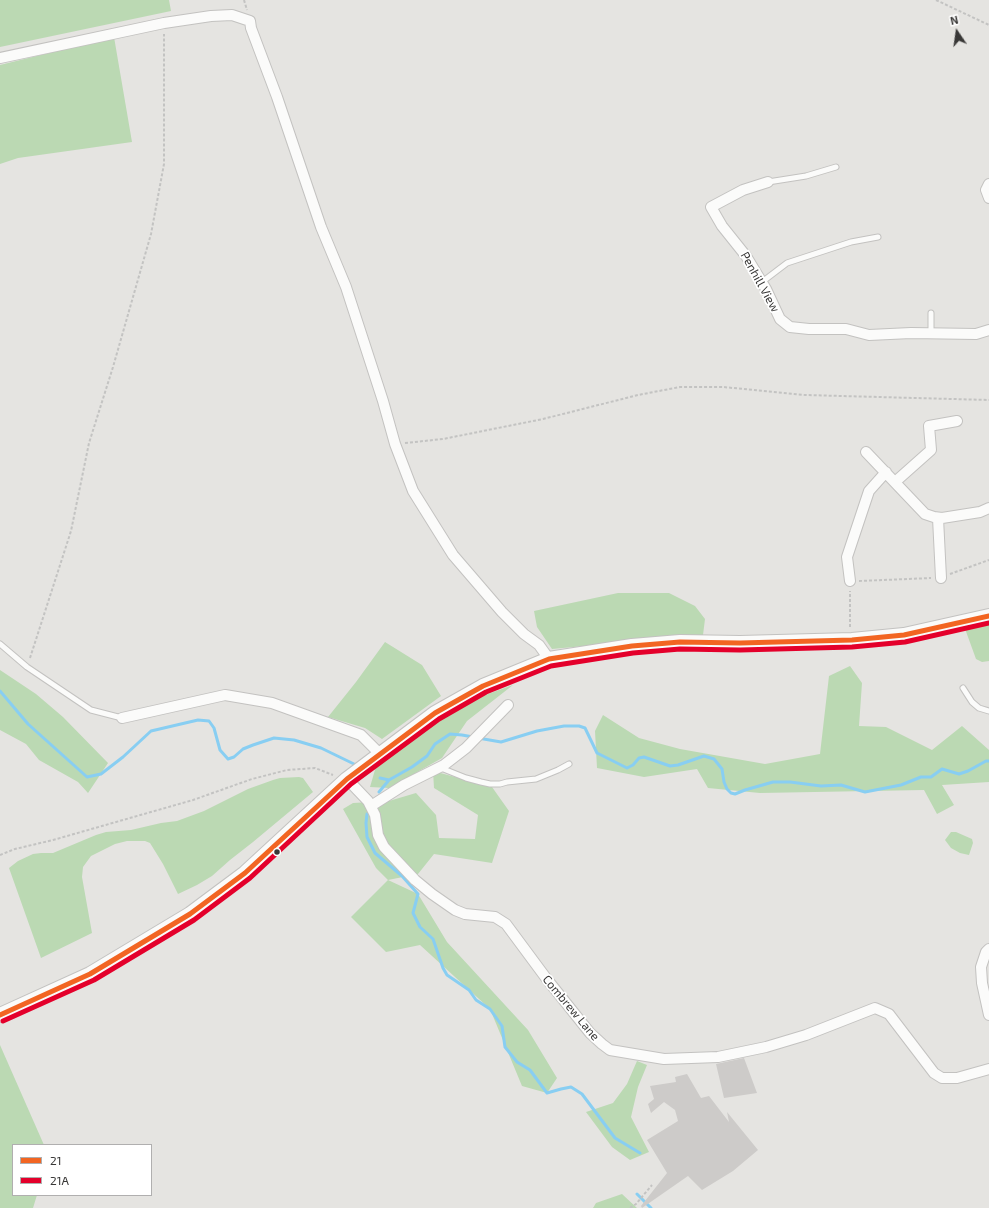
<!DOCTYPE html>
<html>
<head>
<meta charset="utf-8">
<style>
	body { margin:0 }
	#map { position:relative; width:989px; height:1208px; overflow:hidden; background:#e5e4e1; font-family:"Exo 2",sans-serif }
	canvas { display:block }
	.legend { position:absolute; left:12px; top:1144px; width:140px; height:52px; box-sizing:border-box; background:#fff; border:1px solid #b0afaf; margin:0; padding:5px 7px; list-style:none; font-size:12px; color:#393837 }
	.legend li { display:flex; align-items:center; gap:8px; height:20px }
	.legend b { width:20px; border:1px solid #b0afaf }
	.north { position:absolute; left:937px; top:12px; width:40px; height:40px; -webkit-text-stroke:3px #fff; paint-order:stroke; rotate:347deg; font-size:11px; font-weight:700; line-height:16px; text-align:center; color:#393837 }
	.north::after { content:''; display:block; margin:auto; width:14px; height:18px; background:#393837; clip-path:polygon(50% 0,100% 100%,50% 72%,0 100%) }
</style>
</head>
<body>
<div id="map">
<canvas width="989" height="1208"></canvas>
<ul class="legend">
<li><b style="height:5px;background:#f26522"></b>21</li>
<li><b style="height:5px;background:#e4002b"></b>21A</li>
</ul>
<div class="north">N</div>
</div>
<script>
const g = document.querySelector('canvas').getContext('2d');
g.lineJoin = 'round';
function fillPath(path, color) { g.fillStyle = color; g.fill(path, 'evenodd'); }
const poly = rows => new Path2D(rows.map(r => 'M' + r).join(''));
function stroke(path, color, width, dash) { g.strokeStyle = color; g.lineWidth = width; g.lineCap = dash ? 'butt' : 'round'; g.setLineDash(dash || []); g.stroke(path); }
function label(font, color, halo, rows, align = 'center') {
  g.font = font + ' "Exo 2",sans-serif'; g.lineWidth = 3.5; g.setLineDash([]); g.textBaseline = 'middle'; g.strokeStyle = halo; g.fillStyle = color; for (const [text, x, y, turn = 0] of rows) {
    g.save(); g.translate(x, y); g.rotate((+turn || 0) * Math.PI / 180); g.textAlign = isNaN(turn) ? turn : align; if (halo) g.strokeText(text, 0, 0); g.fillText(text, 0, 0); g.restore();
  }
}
const green = poly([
	[0,0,169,0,171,11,0,47],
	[114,37,132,142,18,158,0,164,0,65],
	[618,593,669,593,695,606,705,619,703,635,552,649,537,627,534,611],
	[989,623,989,661,982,662,976,659,964,626],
	[385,642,422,665,441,696,382,739,365,728,328,717,356,682],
	[850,666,862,683,859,726,886,727,932,750,962,726,989,750,989,782,942,785,954,805,937,814,924,790,760,793,708,788,697,769,644,777,597,768,595,731,603,715,639,738,680,749,765,764,820,754,829,676],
	[0,670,36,694,63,717,108,763,88,793,78,782,39,760,26,744,0,730],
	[513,685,467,721,442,758,389,788,370,787,377,763,471,700],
	[433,771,492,787,509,811,492,863,434,854,418,874,388,880,418,894,447,942,528,1030,557,1078,547,1093,522,1086,490,1009,420,945,386,952,351,917,388,880,376,868,343,809,353,803,389,801,416,793,436,815,439,838,475,839,478,815,434,788],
	[299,777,303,778,313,792,253,842,230,860,212,876,197,885,178,894,163,864,150,843,145,841,127,841,115,844,91,856,83,867,82,877,92,933,41,958,9,868,18,861,33,854,41,853,53,853,96,835,106,832,131,830,161,823,177,821,204,811,248,789,273,780,280,778],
	[951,832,956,832,972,839,973,843,969,855,960,853,951,848,945,840],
	[0,1045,44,1145,13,1145,13,1195,37,1195,33,1208,0,1208],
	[637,1061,647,1065,638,1087,631,1117,649,1152,630,1160,612,1147,586,1112,613,1103,627,1084],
	[622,1194,637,1208,593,1208,596,1203]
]);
const stream = poly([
	[0,691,28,724,87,777,101,774,123,757,151,731,198,720,209,721,214,728,220,750,228,759,234,757,243,749,253,745,274,738,294,740,321,748,354,764],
	[478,738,501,742,537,731,564,726,579,726,585,728,597,753,627,768,633,765,639,758,644,757,670,766,678,765,704,756,714,759,722,769,724,782,727,789,731,793,735,794,745,790,773,782,790,782,821,786,841,785,865,792,901,785,921,777,931,777,942,769,959,774,968,771,986,761,989,761],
	[380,778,389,780,412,767,427,756,435,744,450,734,462,735,473,737],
	[379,792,389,780],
	[367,814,366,823,367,837,375,853,402,876,418,894,413,913,420,927,433,939,443,968,447,975,469,990,476,1000,490,1009,502,1026,505,1047,517,1062,530,1070,547,1093,561,1089,571,1087,582,1094,615,1138,640,1153],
	[637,1194,651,1208]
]);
const building = poly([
	[744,1058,757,1093,724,1098,716,1064],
	[687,1074,701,1098,709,1096,729,1122,727,1112,758,1150,733,1171,702,1190,688,1176,642,1208,641,1206,667,1173,647,1140,678,1121,675,1110,664,1102,651,1113,648,1104,654,1099,650,1086,676,1082,675,1077]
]);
const path = poly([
	[244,0,247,10],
	[936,0,989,25],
	[405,443,443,439,543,419,638,395,680,387,723,387,805,395,989,400],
	[950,574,989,560],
	[859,581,931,578],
	[850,627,850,591],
	[30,658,71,531,89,443,113,367,151,234,164,164,164,34],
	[0,855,15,849,53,840,193,800,252,779,287,770,315,768,333,775],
	[630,1208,636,1204,652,1185]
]);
const lane = poly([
	[768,182,806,176,836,167],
	[762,282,787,263,851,242,878,237],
	[931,313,931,334],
	[0,644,27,667,91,710,122,718],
	[963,688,972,702,979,708,989,711],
	[441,768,466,778,481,782,490,784,500,784,507,782,536,779,558,770,569,764]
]);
const street = poly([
	[0,58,164,23,211,16,232,15,250,21,251,28,277,97,321,227,346,287,383,401,395,444,413,491,453,555,502,612,524,634,539,645,549,659],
	[768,182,743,190,711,207,722,226,746,256,766,289,780,319,790,327,809,329,846,329,869,335,911,333,976,334,989,330],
	[989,184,986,190,989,198],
	[866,452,925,514,934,517,942,518,980,512,989,508],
	[895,482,931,450,929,426,957,421],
	[938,518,941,578],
	[850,581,847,557,869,491,886,472],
	[122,718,225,695,272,703,361,735,380,754],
	[347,779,368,801,375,815,378,835,384,847,415,880,432,894,455,910,465,914,495,917,506,924,546,978,590,1033,602,1044,610,1050,664,1059,718,1057,766,1047,806,1035,875,1008,889,1014,934,1073,942,1078,957,1078,989,1069],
	[371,806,404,785,444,765,466,748,508,705],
	[989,949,986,952,981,967,982,983,989,1015]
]);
const secondary = poly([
	[0,1015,90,974,190,914,245,873,347,779,435,713,483,686,549,659,632,646,680,642,740,643,852,640,904,635,989,616]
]);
const bus1 = poly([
	[0,1015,90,974,190,914,245,873,347,779,435,713,483,686,549,659,632,646,680,642,740,643,852,640,904,635,989,616]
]);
const bus2 = poly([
	[3,1021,94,980,194,920,250,878,351,784,439,719,486,692,551,666,633,653,680,649,740,650,852,647,905,642,989,623]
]);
const markers = [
	[277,852,3.5,"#393837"]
];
const streetNames = [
	["Penhill View",760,282,61],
	["Combrew Lane",571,1008,50]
];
fillPath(green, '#bbd9b3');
stroke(stream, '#88cef2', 3);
fillPath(building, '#cdcbc9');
stroke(lane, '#c3c2c0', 7);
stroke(street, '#c3c2c0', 12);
stroke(secondary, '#c3c2c0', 16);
stroke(path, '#c3c3c2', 2, [3, 2]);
stroke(lane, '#fbfbfa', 5);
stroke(street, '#fbfbfa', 10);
stroke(secondary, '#fbfbfa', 14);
stroke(bus1, '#f26522', 5);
stroke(bus2, '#e4002b', 5);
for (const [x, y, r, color] of markers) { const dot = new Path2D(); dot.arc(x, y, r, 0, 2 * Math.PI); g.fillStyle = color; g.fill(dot); stroke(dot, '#fff', 1.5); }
label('12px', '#393837', '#fff', streetNames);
</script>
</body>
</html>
